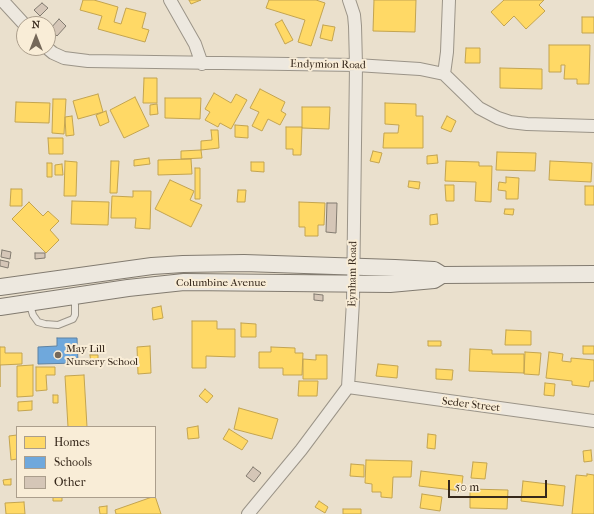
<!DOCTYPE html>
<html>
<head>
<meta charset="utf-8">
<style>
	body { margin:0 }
	#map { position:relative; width:594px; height:514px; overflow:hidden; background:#eae0cd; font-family:"IM FELL French Canon",serif }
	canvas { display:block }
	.legend { position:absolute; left:16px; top:426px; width:140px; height:72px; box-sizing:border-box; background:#f9edd7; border:1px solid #ab9e8c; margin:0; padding:5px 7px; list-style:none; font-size:12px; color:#36281b }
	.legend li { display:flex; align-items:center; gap:8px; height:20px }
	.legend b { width:20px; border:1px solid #ab9e8c }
	.north { position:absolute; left:16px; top:16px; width:40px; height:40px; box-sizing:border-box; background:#f9edd7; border:1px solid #ab9e8c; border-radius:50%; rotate:0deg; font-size:11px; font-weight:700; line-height:16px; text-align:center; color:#36281b }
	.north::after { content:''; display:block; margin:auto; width:14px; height:18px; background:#756859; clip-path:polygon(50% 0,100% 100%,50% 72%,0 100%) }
	.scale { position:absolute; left:448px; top:480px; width:99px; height:18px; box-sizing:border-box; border:2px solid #36281b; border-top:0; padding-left:5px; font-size:12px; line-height:14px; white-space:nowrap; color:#36281b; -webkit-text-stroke:3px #f9edd7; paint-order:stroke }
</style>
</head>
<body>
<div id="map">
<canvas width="594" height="514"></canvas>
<ul class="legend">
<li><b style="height:11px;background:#ffd966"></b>Homes</li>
<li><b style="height:11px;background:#6fa8dc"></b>Schools</li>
<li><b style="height:11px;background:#d5c6b7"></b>Other</li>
</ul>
<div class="north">N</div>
<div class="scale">50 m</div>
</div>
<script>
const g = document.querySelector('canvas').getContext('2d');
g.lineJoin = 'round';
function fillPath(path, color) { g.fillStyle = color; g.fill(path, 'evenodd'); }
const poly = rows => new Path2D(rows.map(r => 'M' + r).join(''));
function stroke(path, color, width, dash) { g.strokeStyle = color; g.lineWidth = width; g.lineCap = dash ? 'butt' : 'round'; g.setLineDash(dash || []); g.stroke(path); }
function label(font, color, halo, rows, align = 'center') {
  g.font = font + ' "IM FELL French Canon",serif'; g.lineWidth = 4; g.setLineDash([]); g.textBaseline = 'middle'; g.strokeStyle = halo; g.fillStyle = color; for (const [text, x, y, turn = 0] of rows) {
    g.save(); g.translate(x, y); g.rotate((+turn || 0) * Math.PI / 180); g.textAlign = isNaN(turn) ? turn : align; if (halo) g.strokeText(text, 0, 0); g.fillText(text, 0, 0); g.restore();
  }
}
const homes = poly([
	[83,0,94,0,118,7,114,22,121,24,126,8,146,13,142,28,149,30,145,42,98,29,102,16,80,10,83,0],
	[189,0,201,0,191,4,189,0],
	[269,0,316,0,325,3,311,46,298,42,305,20,266,8,269,0],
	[374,0,416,0,415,32,373,31,374,0],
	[504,0,544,0,539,5,545,11,526,29,514,16,504,26,491,12,504,0],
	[582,17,594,17,594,33,582,33,582,17],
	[282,20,293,40,285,44,275,24,282,20],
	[323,25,335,27,332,41,320,38,323,25],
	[549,45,590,45,589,84,577,84,577,79,564,79,565,65,561,65,561,72,549,72,549,45],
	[466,48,480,48,480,63,465,63,466,48],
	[500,68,542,69,542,89,500,88,500,68],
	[144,78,157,78,157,103,143,103,144,78],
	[260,89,285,102,281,111,286,114,280,125,268,119,262,131,252,126,259,112,250,108,260,89],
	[214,93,231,103,236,94,247,100,231,129,220,123,218,127,205,120,210,112,205,109,214,93],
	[98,94,103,112,78,119,73,101,98,94],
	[135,97,149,126,124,138,110,110,135,97],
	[165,98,201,98,200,119,165,118,165,98],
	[53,99,66,99,64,134,52,133,53,99],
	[16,102,50,103,49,123,15,122,16,102],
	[385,103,416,104,416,116,423,116,423,148,383,148,384,133,398,133,399,125,385,124,385,103],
	[157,104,158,114,150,115,150,105,157,104],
	[302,107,330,107,329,129,302,128,302,107],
	[106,111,109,122,100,126,96,115,106,111],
	[72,116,74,135,66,136,65,117,72,116],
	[447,116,456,121,451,132,441,128,447,116],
	[235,125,248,126,248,138,235,137,235,125],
	[286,127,302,127,301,155,293,155,293,149,286,149,286,127],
	[211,130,218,130,219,148,201,150,201,141,212,140,211,130],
	[48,138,63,138,63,154,49,154,48,138],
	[201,150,202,158,181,159,181,151,201,150],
	[373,151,382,153,379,163,370,161,373,151],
	[497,152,536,153,535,171,496,170,497,152],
	[437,155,438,163,427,164,427,156,437,155],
	[149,158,150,164,134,166,134,160,149,158],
	[191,159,192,174,158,175,158,160,191,159],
	[65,161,77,162,76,196,64,196,65,161],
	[111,161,119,161,117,193,110,193,111,161],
	[446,161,479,162,479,166,492,166,491,202,475,201,476,182,445,181,446,161],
	[550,161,592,163,591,182,549,180,550,161],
	[251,162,264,162,264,172,251,171,251,162],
	[47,163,52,163,52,177,47,177,47,163],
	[62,164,63,175,55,175,55,165,62,164],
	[195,168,200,168,200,199,195,199,195,168],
	[506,177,519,178,518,199,506,199,506,191,498,190,499,182,506,183,506,177],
	[170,180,194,191,190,200,202,205,191,227,155,209,170,180],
	[409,181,420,182,419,189,408,187,409,181],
	[445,185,454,185,454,201,446,201,445,185],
	[585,186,594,186,594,205,585,205,585,186],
	[11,189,22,189,22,206,10,206,11,189],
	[238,190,246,190,245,202,237,202,238,190],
	[133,191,151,191,150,229,135,228,136,218,111,218,112,196,133,197,133,191],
	[72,201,109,202,108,225,71,224,72,201],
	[29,202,43,216,48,211,59,221,50,230,59,240,46,253,12,219,29,202],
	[299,202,325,203,324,225,318,225,318,236,305,236,305,227,299,227,299,202],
	[505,209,514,209,513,215,504,214,505,209],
	[437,214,438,224,430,225,430,215,437,214],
	[161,306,163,318,153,320,152,308,161,306],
	[192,321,217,321,217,329,235,329,235,357,206,356,206,368,192,368,192,321],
	[241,323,256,324,256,337,241,337,241,323],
	[506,330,531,331,531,345,505,345,506,330],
	[428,341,441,341,441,346,428,346,428,341],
	[150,346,151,373,138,374,137,347,150,346],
	[583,346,594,346,594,354,583,354,583,346],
	[0,347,5,347,5,353,22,353,22,364,0,365,0,387,0,347],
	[271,347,295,348,295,353,303,353,302,375,283,375,283,368,259,368,259,352,271,352,271,347],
	[470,349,492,350,492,354,524,354,524,373,469,371,470,349],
	[525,352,541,353,539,375,524,374,525,352],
	[549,352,563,354,562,361,571,362,571,358,594,360,594,381,590,381,589,387,572,385,572,381,546,378,549,352],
	[90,355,98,355,98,365,91,365,90,355],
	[316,355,327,355,327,379,303,379,303,359,316,360,316,355],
	[378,364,398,366,397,378,376,376,378,364],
	[33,365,33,396,17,397,17,366,33,365],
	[36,367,55,367,55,375,46,375,47,390,36,391,36,367],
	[436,369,453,370,452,380,436,379,436,369],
	[84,375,87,427,68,427,65,376,84,375],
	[299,381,318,381,317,396,298,396,299,381],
	[545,383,555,384,554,396,544,395,545,383],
	[205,389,213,396,207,403,199,396,205,389],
	[53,395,58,395,58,403,53,403,53,395],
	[32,401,32,410,18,411,18,402,32,401],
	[239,408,278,419,272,439,234,429,239,408],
	[198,426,199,438,188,439,187,428,198,426],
	[229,429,248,441,242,450,223,439,229,429],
	[428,434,436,435,435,449,427,448,428,434],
	[17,435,17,459,11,460,9,436,17,435],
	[591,450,592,461,584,462,583,451,591,450],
	[366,460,412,461,411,477,393,477,392,498,381,497,381,492,372,492,372,484,365,483,366,460],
	[473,462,487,463,485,479,471,478,473,462],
	[351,464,364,465,364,477,350,476,351,464],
	[421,471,463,476,461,491,419,486,421,471],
	[587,474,594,475,594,514,572,514,576,475,587,476,587,474],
	[11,479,11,485,4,485,3,480,11,479],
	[523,481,565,486,563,506,521,501,523,481],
	[470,489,508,490,507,509,470,508,470,489],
	[422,494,442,497,440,511,420,508,422,494],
	[155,496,161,514,116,514,115,510,155,496],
	[53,497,62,497,62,501,53,501,53,497],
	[319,501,328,507,325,513,315,507,319,501],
	[24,502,25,514,6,514,5,503,24,502],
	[107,506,107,514,100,514,99,507,107,506],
	[343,509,361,509,361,514,343,514,343,509]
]);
const schools = poly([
	[57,338,77,338,78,363,38,364,38,347,57,346,57,338]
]);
const building = poly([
	[42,3,48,8,40,16,34,10,42,3],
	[59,19,66,26,57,36,50,29,59,19],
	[327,203,337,203,336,233,326,232,327,203],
	[2,250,11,252,10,259,1,257,2,250],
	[35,253,45,253,45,258,35,259,35,253],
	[0,260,9,262,8,268,0,266,0,260],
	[314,294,323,295,323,301,314,300,314,294],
	[253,467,261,473,254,482,246,476,253,467]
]);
const lane = poly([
	[29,302,33,315,38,322,45,324,58,325,73,319,75,315,75,305,73,297]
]);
const street = poly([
	[2,0,24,24],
	[170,0,195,44,202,64],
	[47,48,53,53,64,58,88,61,356,65,420,69,444,74,479,108,498,118,510,122,527,124,594,126],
	[444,74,447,52,449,0],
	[348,387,594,421],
	[248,514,301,450,348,387,353,301,356,65,355,26,354,15,349,0]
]);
const secondary = poly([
	[0,287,152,266,183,264,244,263,395,268,434,270,442,275,594,274],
	[0,307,128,288,184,282,390,284,434,280,442,275]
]);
const markers = [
	[58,355,4,"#756859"]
];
const streetNames = [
	["Endymion Road",328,65,1],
	["Eynham Road",353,274,-89],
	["Columbine Avenue",221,283],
	["Seder Street",471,405,7]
];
const poiNames = [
	["May Lill",66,349],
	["Nursery School",66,362]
];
fillPath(homes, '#ffd966');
stroke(homes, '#c3a450', 1);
fillPath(schools, '#6fa8dc');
stroke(schools, '#5e82a2', 1);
fillPath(building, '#d5c6b7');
stroke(building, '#827b70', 1);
stroke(lane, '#9b9488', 8);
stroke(street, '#9b9488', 14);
stroke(secondary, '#827b70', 18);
stroke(lane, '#ede8df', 6);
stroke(street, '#ede8df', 12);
stroke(secondary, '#ede8df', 16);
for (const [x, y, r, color] of markers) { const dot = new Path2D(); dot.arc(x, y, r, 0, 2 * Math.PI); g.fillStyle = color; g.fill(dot); stroke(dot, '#f9edd7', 1.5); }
label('11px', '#36281b', '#f9edd7', streetNames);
label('11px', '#36281b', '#f9edd7', poiNames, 'left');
</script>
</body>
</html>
